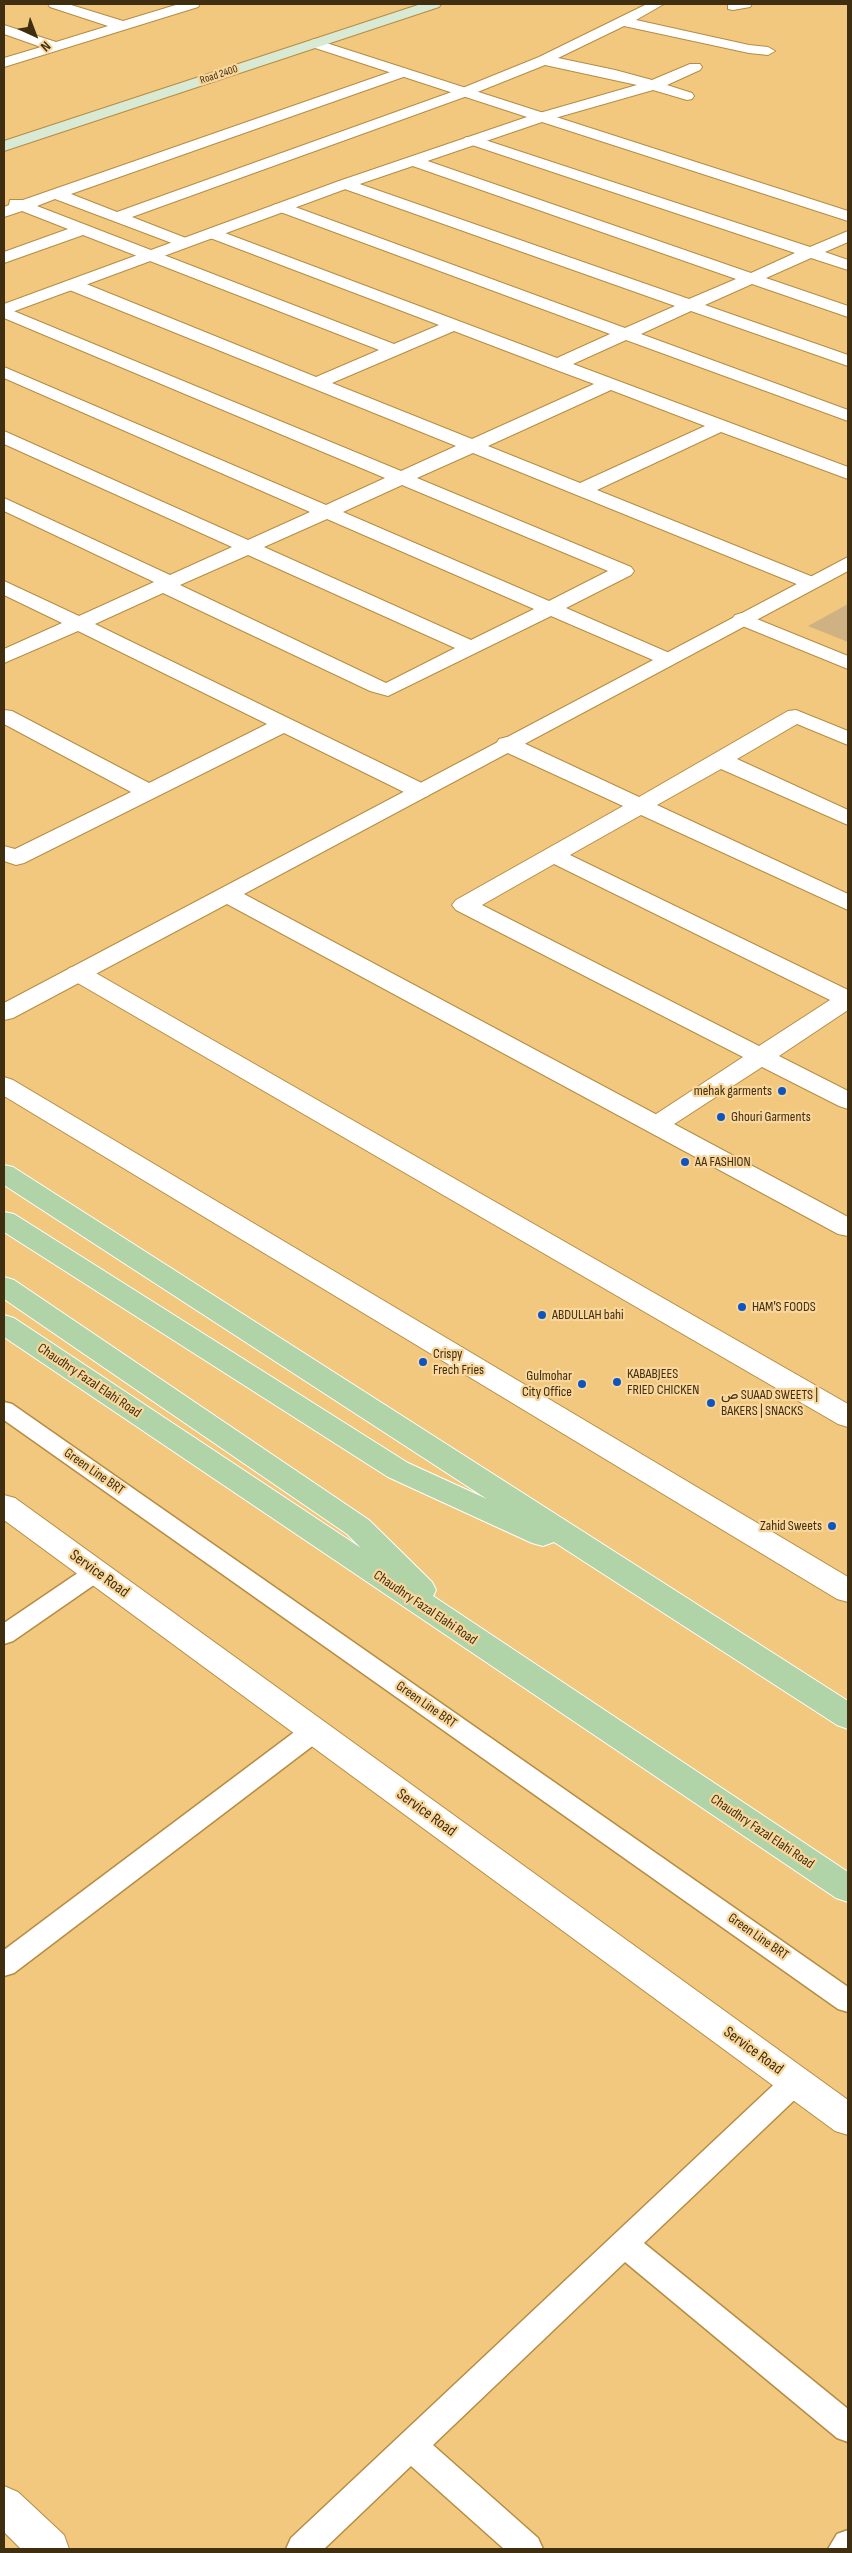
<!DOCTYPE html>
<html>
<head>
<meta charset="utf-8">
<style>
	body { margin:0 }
	#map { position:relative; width:852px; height:2553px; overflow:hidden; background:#f2c77e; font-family:"Sofia Sans Condensed",sans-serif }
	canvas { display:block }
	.frame { position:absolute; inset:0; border:5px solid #3f2e0f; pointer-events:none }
	.north { position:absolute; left:10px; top:10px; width:50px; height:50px; -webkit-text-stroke:4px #f8d69c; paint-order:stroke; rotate:137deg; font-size:14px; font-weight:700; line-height:20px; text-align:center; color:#3f2e0f }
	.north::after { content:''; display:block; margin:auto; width:18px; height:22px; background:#3f2e0f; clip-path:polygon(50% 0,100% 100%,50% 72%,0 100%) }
</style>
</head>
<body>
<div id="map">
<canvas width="852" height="2553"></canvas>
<div class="frame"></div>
<div class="north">N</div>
</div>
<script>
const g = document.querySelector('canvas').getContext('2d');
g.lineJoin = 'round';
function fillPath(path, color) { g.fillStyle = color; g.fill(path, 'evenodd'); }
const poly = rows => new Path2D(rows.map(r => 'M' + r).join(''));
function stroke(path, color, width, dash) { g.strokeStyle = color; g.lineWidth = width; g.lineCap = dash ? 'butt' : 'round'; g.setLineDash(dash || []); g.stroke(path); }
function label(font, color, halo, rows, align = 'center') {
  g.font = font + ' "Sofia Sans Condensed",Vazirmatn,sans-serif'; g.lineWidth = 4.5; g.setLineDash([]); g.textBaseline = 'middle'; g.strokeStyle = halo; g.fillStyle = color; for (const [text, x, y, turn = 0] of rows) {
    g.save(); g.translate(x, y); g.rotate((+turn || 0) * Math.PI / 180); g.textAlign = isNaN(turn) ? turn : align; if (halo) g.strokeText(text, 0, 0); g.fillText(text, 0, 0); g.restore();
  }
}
const green = poly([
	[848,604,848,642,808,626]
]);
const service = poly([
	[4,1402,12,1404,848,1987,848,2012,838,2009,4,1420,4,1402],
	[96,1564,104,1566,108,1572,104,1578,13,1641,4,1644,4,1623,88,1566,96,1564],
	[314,1722,323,1724,326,1731,323,1738,14,1973,4,1976,4,1950,305,1724,314,1722],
	[795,2070,805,2074,809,2082,805,2090,644,2243,848,2409,848,2442,837,2438,625,2262,433,2445,538,2538,543,2549,504,2549,411,2466,324,2549,286,2549,291,2538,785,2074,795,2070],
	[848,2530,848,2549,828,2549,837,2534,848,2530]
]);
const minor = poly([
	[48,4,68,4,123,21,179,4,200,4,198,7,4,67,4,58,41,47,4,34,4,25,56,42,108,26,50,7,48,4],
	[647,4,664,4,636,20,749,45,768,47,775,51,768,55,749,53,624,26,558,58,615,70,652,80,690,64,700,64,702,67,700,70,667,85,692,93,694,96,692,99,687,100,653,90,541,122,536,120,533,117,536,114,637,85,545,65,470,95,132,217,191,240,193,243,185,248,55,199,37,206,394,344,439,325,205,236,203,233,211,228,217,230,557,358,610,334,275,210,273,207,275,204,287,204,625,328,675,306,339,187,337,184,345,179,351,181,689,299,736,279,407,164,405,161,413,156,419,158,751,273,795,253,466,143,463,140,466,137,476,137,810,247,848,231,848,242,825,252,848,260,848,270,811,258,766,278,848,306,848,317,752,284,705,305,848,355,848,366,691,311,641,334,848,410,848,421,626,340,573,364,848,467,848,479,721,432,597,490,818,579,821,583,818,587,804,587,473,453,417,478,631,567,634,571,631,575,566,608,674,655,677,659,674,663,667,665,660,663,551,616,388,696,370,691,163,593,95,624,428,786,431,791,428,796,420,798,412,796,284,733,24,863,16,865,4,861,4,846,15,849,131,792,4,724,4,710,12,711,149,783,267,724,78,631,4,663,4,649,62,623,4,595,4,581,79,616,154,582,4,511,4,498,170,575,232,547,4,444,4,431,248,540,310,512,4,378,4,367,326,505,385,478,4,318,4,307,401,471,456,446,67,289,65,285,67,281,73,280,79,281,316,377,379,350,83,235,4,263,4,252,68,229,22,211,4,217,4,207,9,205,10,200,23,200,399,69,404,68,411,72,409,75,71,194,117,212,460,89,539,57,647,4],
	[454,331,551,368,594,384,472,439,332,383,454,331],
	[611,390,705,426,580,483,488,446,611,390],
	[402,485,608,571,549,601,343,512,402,485],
	[327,519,534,609,471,640,264,547,327,519],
	[248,555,455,648,386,683,180,585,248,555],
	[728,4,752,4,750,7,733,10,728,9,728,4],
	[742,613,848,656,848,669,735,623,732,619,735,615,742,613],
	[796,710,848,731,848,745,797,724,737,759,848,810,848,825,721,769,657,805,848,894,848,910,641,815,570,855,848,990,848,1010,779,1056,848,1091,848,1109,839,1106,762,1067,665,1130,656,1133,647,1130,643,1125,647,1120,743,1057,456,910,452,905,456,900,623,806,499,749,496,744,499,739,507,737,515,739,639,797,788,711,796,710],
	[554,864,830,1000,759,1046,482,905,554,864],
	[78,966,87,968,848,1404,848,1427,838,1424,69,978,66,973,69,968,78,966],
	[4,1077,13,1080,848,1577,848,1602,837,1599,4,1096,4,1077],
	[4,1495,15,1498,848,2100,848,2135,835,2131,4,1520,4,1495]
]);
const tertiary = poly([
	[314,39,848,211,848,221,542,122,351,187,4,315,4,304,339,181,527,117,309,46,307,43,314,39],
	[848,557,848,571,244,894,848,1217,848,1236,838,1234,227,904,13,1018,4,1020,4,1003,848,557],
	[4,2486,18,2492,64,2535,69,2549,21,2549,4,2532,4,2486]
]);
const secondary = poly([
	[421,4,441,4,439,7,4,151,4,141,421,4]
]);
const primary = poly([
	[4,1165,13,1167,848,1701,848,1729,837,1725,554,1542,543,1546,532,1543,388,1477,4,1232,4,1212,14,1214,408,1463,487,1499,4,1185,4,1165],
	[4,1277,14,1280,369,1520,432,1582,436,1590,433,1596,848,1872,848,1902,836,1898,4,1337,4,1315,14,1318,361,1548,347,1534,4,1299,4,1277]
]);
const markers = [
	[782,1091,5,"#0e54bf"],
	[721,1117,5,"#0e54bf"],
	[685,1162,5,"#0e54bf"],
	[742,1307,5,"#0e54bf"],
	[542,1315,5,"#0e54bf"],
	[423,1362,5,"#0e54bf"],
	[617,1382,5,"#0e54bf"],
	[582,1384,5,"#0e54bf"],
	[711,1403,5,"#0e54bf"],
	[832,1526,5,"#0e54bf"]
];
const farStreetnames = [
	["Road 2400",219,75,-18]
];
const poiNames = [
	["mehak garments",772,1091,"right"],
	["Ghouri Garments",731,1117],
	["AA FASHION",695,1162],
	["HAM'S FOODS",752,1307],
	["ABDULLAH bahi",552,1315],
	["Crispy",433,1354],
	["Frech Fries",433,1370],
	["KABABJEES",627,1374],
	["FRIED CHICKEN",627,1390],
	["Gulmohar",572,1376,"right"],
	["City Office",572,1392,"right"],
	["ص SUAAD SWEETS |",721,1395],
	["BAKERS | SNACKS",721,1411],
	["Zahid Sweets",822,1526,"right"]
];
const streetNames = [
	["Chaudhry Fazal Elahi Road",89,1381,34],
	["Green Line BRT",94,1472,35],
	["Chaudhry Fazal Elahi Road",425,1608,34],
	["Green Line BRT",426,1705,35],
	["Chaudhry Fazal Elahi Road",762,1832,34],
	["Green Line BRT",758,1937,35]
];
const nearStreetnames = [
	["Service Road",99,1574,36],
	["Service Road",426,1813,36],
	["Service Road",753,2051,36]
];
fillPath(green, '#cfb283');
stroke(service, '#b58c43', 3);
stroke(minor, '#b58c43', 2);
stroke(tertiary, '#b58c43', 2);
stroke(secondary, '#b58c43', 2);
stroke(primary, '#fff', 2);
fillPath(service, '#fff');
fillPath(minor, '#fff');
fillPath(tertiary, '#fff');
fillPath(secondary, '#d8e9d4');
fillPath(primary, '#b0d3a8');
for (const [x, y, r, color] of markers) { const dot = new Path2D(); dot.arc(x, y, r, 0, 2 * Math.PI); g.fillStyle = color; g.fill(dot); stroke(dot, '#f8d69c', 2); }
label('11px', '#3f2e0f', '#f8d69c', farStreetnames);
label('14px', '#3f2e0f', '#f8d69c', poiNames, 'left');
label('14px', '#3f2e0f', '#f8d69c', streetNames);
label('16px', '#3f2e0f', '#f8d69c', nearStreetnames);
</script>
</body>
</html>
